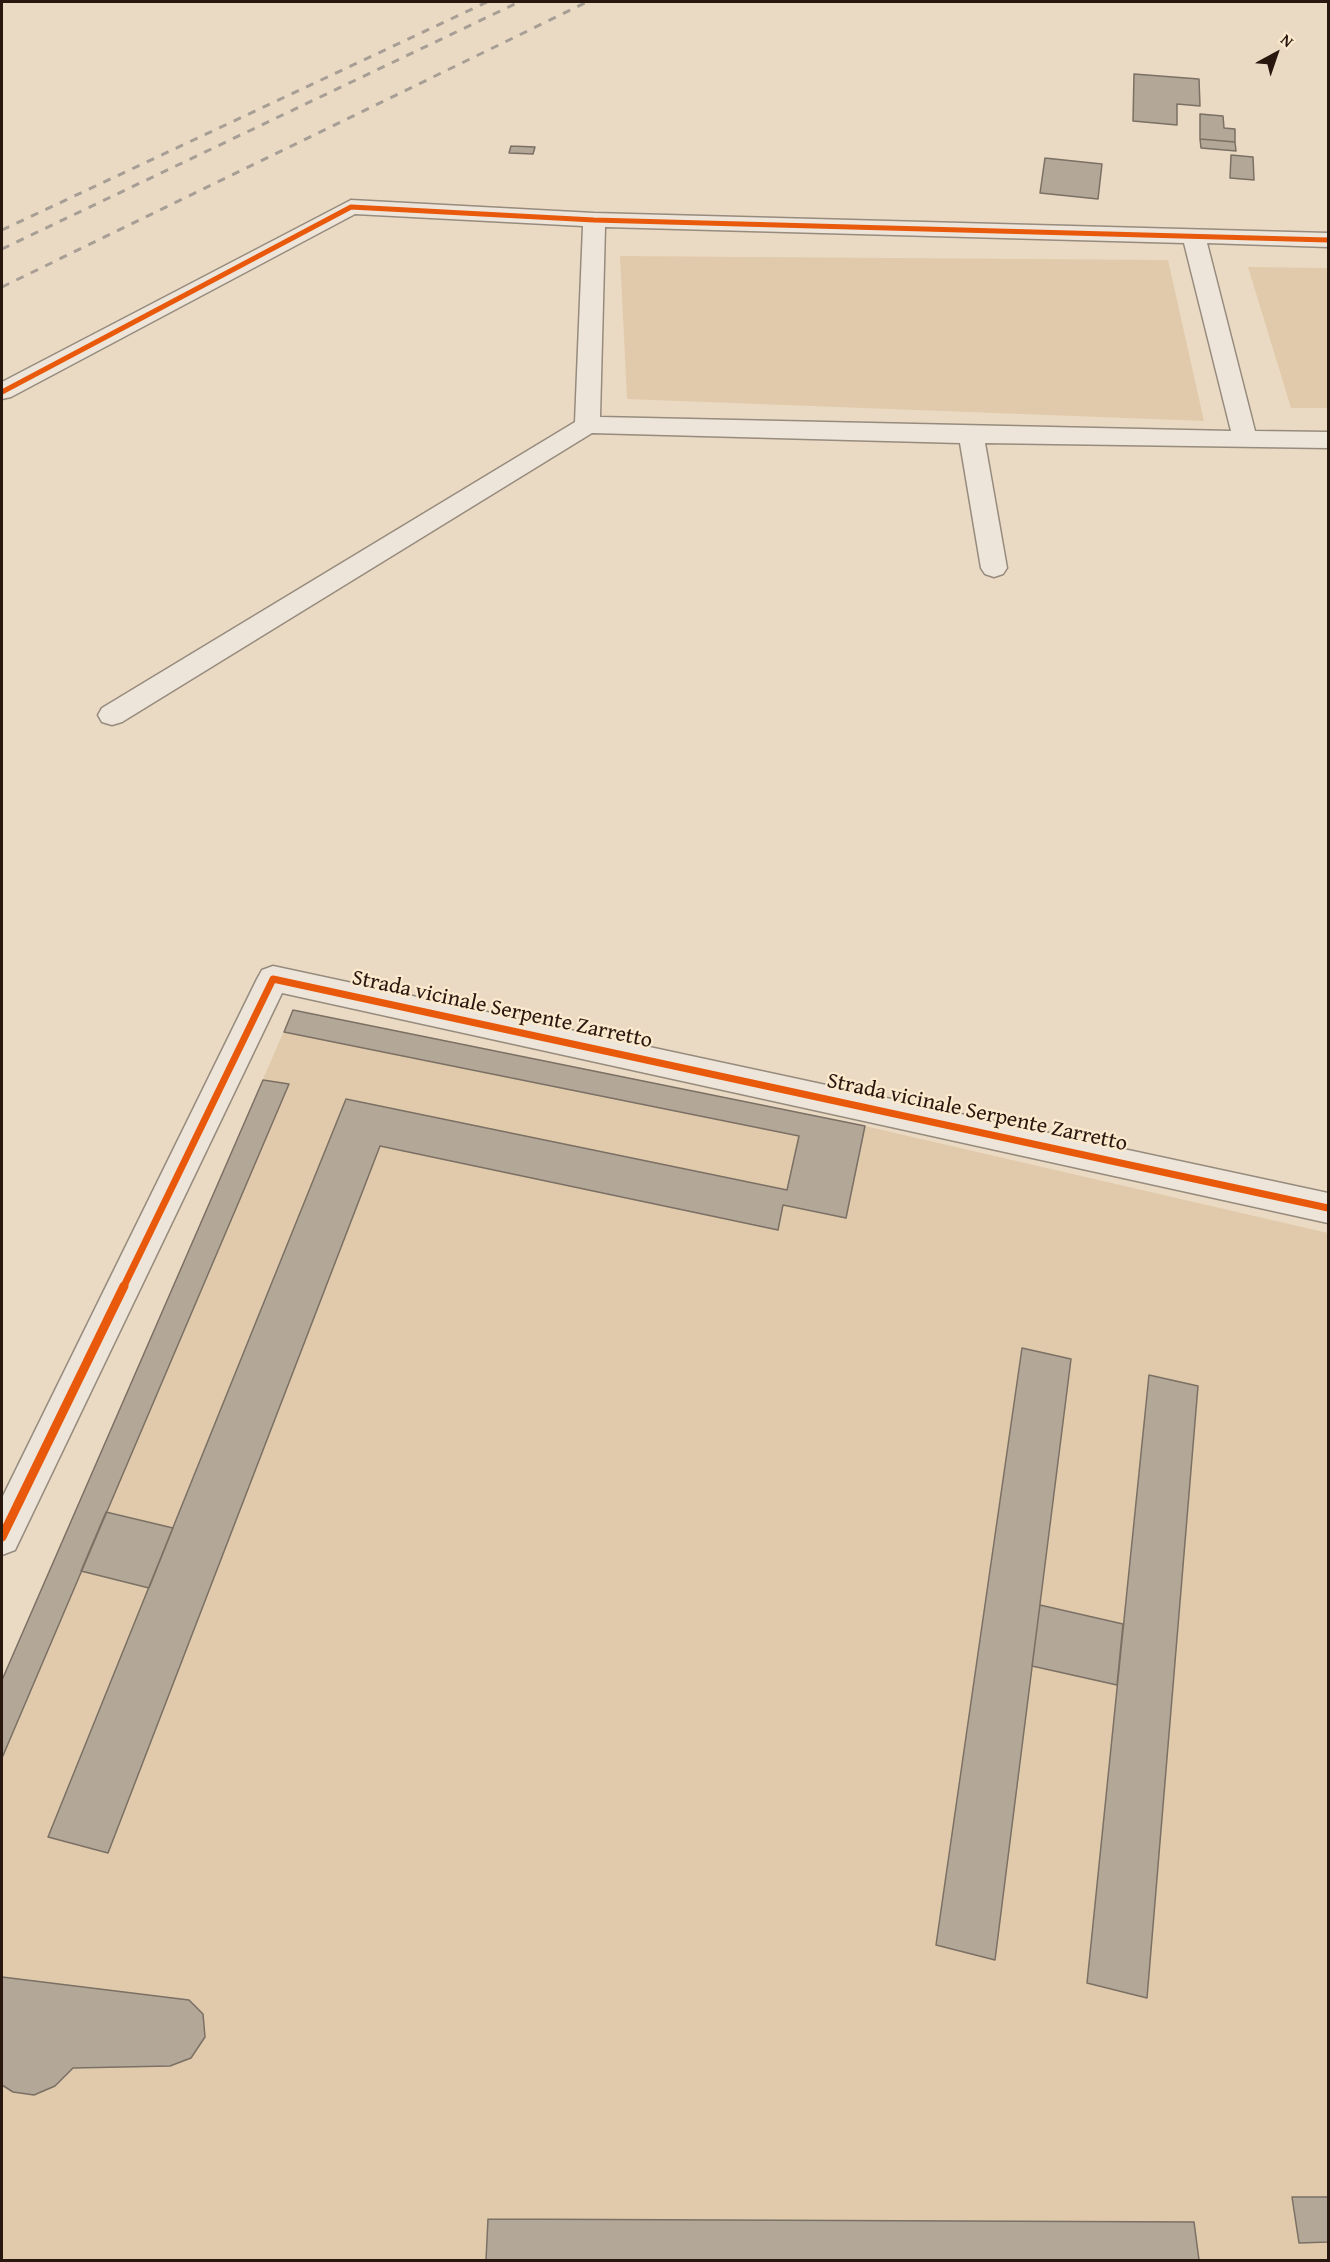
<!DOCTYPE html>
<html>
<head>
<meta charset="utf-8">
<style>
	body { margin:0 }
	#map { position:relative; width:1330px; height:2262px; overflow:hidden; background:#ebdac3; font-family:"Gentium Book Plus",serif }
	canvas { display:block }
	.frame { position:absolute; inset:0; border:3px solid #28170f; pointer-events:none }
	.north { position:absolute; left:1246px; top:24px; width:60px; height:60px; -webkit-text-stroke:4px #fceace; paint-order:stroke; rotate:40deg; font-size:16px; font-weight:700; line-height:24px; text-align:center; color:#28170f }
	.north::after { content:''; display:block; margin:auto; width:21px; height:27px; background:#28170f; clip-path:polygon(50% 0,100% 100%,50% 72%,0 100%) }
</style>
</head>
<body>
<div id="map">
<canvas width="1330" height="2262"></canvas>
<div class="frame"></div>
<div class="north">N</div>
</div>
<script>
const g = document.querySelector('canvas').getContext('2d');
g.lineJoin = 'round';
function fillPath(path, color) { g.fillStyle = color; g.fill(path, 'evenodd'); }
const poly = rows => new Path2D(rows.map(r => 'M' + r).join(''));
function stroke(path, color, width, dash) { g.strokeStyle = color; g.lineWidth = width; g.lineCap = dash ? 'butt' : 'round'; g.setLineDash(dash || []); g.stroke(path); }
function label(font, color, halo, rows, align = 'center') {
  g.font = font + ' "Gentium Book Plus",serif'; g.lineWidth = 4.5; g.setLineDash([]); g.textBaseline = 'middle'; g.strokeStyle = halo; g.fillStyle = color; for (const [text, x, y, turn = 0] of rows) {
    g.save(); g.translate(x, y); g.rotate((+turn || 0) * Math.PI / 180); g.textAlign = isNaN(turn) ? turn : align; if (halo) g.strokeText(text, 0, 0); g.fillText(text, 0, 0); g.restore();
  }
}
const green = poly([
	[620,256,1168,260,1204,421,627,399],
	[1248,267,1328,268,1328,408,1291,408],
	[293,1010,865,1126,1328,1233,1328,2260,2,2260,2,1679]
]);
const building = poly([
	[1134,74,1199,79,1200,106,1177,104,1177,125,1133,121,1134,74],
	[1200,114,1223,116,1224,128,1235,129,1235,142,1200,139,1200,114],
	[1200,139,1235,142,1236,151,1201,148,1200,139],
	[511,146,535,147,533,154,509,153,511,146],
	[1231,155,1253,157,1254,180,1230,178,1231,155],
	[1045,158,1102,164,1098,199,1040,193,1045,158],
	[293,1010,865,1126,846,1218,783,1205,778,1230,380,1146,108,1853,48,1837,346,1099,787,1190,799,1136,284,1032,293,1010],
	[263,1080,289,1084,2,1758,2,1680,263,1080],
	[1022,1348,1071,1359,995,1960,936,1945,1022,1348],
	[1149,1375,1198,1386,1147,1998,1087,1983,1149,1375],
	[106,1512,173,1528,149,1588,81,1571,106,1512],
	[1040,1605,1123,1624,1117,1685,1032,1666,1040,1605],
	[2,1977,189,2000,203,2014,205,2037,191,2058,170,2066,73,2068,55,2086,34,2095,13,2092,2,2085,2,1977],
	[1292,2197,1328,2197,1328,2242,1299,2243,1292,2197],
	[488,2219,1194,2222,1199,2260,486,2260,488,2219]
]);
const street = poly([
	[351,200,594,213,1328,233,1328,247,1207,243,1255,431,1328,432,1328,448,985,443,1007,568,1003,574,994,577,985,574,981,568,960,443,592,433,122,722,112,725,102,722,98,715,102,708,575,422,583,226,355,214,11,397,2,399,2,382,351,200],
	[605,227,1184,243,1231,431,600,417,605,227],
	[273,966,1328,1193,1328,1223,282,993,15,1550,2,1555,2,1498,257,979,262,970,273,966]
]);
const rail = poly([
	[2,230,487,2],
	[2,249,519,2],
	[2,287,587,2]
]);
const cyclewayFar2 = poly([
	[2,392,351,207,594,220,1328,240]
]);
const cyclewayFar1 = poly([
	[123,1288,273,979,1328,1208]
]);
const cycleway = poly([
	[2,1537,124,1286]
]);
const streetNames = [
	["Strada vicinale Serpente Zarretto",502,1010,12],
	["Strada vicinale Serpente Zarretto",977,1113,12]
];
fillPath(green, '#e0caab');
fillPath(building, '#b3a798');
stroke(building, '#7b7064', 1.5);
stroke(street, '#968b7d', 3);
fillPath(street, '#ede5d9');
stroke(rail, '#a79f96', 3, [8, 8]);
stroke(cyclewayFar2, '#e8590c', 5);
stroke(cyclewayFar1, '#e8590c', 7);
stroke(cycleway, '#e8590c', 9);
label('22px', '#28170f', '#fceace', streetNames);
</script>
</body>
</html>
